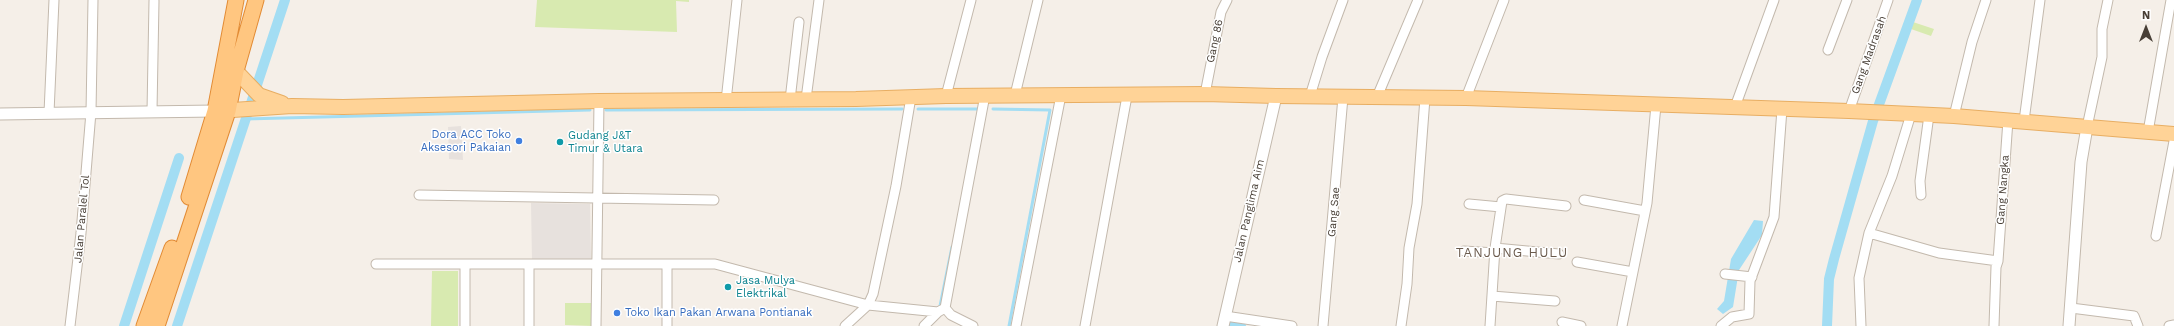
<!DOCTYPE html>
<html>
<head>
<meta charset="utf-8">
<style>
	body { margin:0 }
	#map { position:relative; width:2174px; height:326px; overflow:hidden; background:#f5efe8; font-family:"Work Sans",sans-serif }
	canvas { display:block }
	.north { position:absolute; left:2126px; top:8px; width:40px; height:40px; -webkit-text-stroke:3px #fff; paint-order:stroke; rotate:0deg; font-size:11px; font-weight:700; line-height:16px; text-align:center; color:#483f36 }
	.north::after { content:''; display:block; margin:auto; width:14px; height:18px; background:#483f36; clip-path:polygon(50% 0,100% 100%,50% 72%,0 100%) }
</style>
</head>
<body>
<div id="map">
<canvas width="2174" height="326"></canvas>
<div class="north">N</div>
</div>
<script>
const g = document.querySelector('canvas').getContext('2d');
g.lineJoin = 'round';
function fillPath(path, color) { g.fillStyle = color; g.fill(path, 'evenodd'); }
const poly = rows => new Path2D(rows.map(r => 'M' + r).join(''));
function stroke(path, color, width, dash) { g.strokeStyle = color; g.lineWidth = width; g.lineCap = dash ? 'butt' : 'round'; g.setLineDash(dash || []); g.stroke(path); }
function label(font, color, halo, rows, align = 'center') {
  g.font = font + ' "Work Sans",sans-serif'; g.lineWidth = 3; g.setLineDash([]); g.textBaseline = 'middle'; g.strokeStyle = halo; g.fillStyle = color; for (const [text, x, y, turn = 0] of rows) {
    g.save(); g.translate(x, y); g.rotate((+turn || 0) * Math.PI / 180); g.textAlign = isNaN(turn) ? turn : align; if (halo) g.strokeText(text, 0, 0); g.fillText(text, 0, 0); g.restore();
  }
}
const industrial = poly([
	[461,126,463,160,449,159,448,127],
	[531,203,590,204,591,260,532,261]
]);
const green = poly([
	[537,0,689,0,689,2,676,1,677,32,535,27],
	[1913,22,1934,29,1931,36,1911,29],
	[432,271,458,271,458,326,431,326],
	[565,303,593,303,593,326,565,325]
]);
const water = poly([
	[1754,220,1763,221,1762,235,1739,270,1733,307,1723,314,1717,309,1724,301,1731,259]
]);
const stream = poly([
	[918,109,981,109],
	[993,109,1050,110,1009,326],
	[606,110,902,109],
	[245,119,590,110],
	[940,306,952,247]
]);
const canal = poly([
	[257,85,285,0],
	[1234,325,1241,326],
	[124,326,179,158],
	[177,326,253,97],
	[1827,326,1829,279,1834,259,1873,121,1917,0]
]);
const minor = poly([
	[1828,50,1847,0],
	[1205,94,1221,12,1227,0],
	[1015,95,1038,0],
	[946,96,971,0],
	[1310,96,1322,57,1343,0],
	[1377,97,1418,0],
	[1466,98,1504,0],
	[806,99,819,0],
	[790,100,799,22],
	[726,101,737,0],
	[1735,107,1774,0],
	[152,111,154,1],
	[1849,111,1888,0],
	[49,113,54,0],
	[1954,116,1972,42,1986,0],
	[2024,121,2040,0],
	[2087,127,2102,57,2102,29,2108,0],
	[2148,132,2171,0],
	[419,195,714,200],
	[1921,195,1920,181,1929,115],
	[1584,200,1645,211],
	[1469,204,1501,207],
	[1869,233,1939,253,1998,261,2008,120],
	[2156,236,2174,141],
	[1495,248,1559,254],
	[1464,251,1495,253],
	[1577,262,1633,272],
	[376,264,715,264,868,305,938,312,945,308,985,95],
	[1725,274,1752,277],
	[1492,296,1555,301],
	[945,308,951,315,973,326],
	[2071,308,2134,316,2138,326],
	[1225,316,1292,326],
	[1562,322,1581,326],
	[70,326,81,233,91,112,93,0],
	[465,326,465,264],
	[529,326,529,264],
	[596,326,599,101],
	[667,326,667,264],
	[845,326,868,305,873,294,896,186,911,97],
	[924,326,938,312],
	[1016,326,1061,95],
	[1085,326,1127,96],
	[1323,326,1343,97],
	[1401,326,1407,284,1409,248,1417,204,1425,98],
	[1490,326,1495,248,1502,201,1506,199,1566,206],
	[1622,326,1647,203,1656,105],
	[1721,326,1732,317,1749,314,1750,281,1774,217,1782,109],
	[1861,326,1859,278,1869,233,1892,176,1911,114],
	[1994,326,1996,267,1998,261],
	[2169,326,2174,325]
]);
const tertiary = poly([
	[0,114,215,111],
	[1223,326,1276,96],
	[2069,326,2081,162,2087,127]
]);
const primary = poly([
	[236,71,259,95,282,103],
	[218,111,292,106,343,107,599,101,856,99,946,96,1205,94,1276,96,1466,98,1849,111,1954,116,2174,134]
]);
const trunk = poly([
	[189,197,215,111,236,0],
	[144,326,172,248],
	[157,326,228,111,236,71,256,0]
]);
const markers = [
	[519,141,4,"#3f7fe0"],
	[560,142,4,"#0f9aa8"],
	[728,287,4,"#0f9aa8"],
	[617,313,4,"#3f7fe0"]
];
const streetNames = [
	["Gang 86",1215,41,-78],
	["Gang Madrasah",1869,55,-70],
	["Gang Nangka",2003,190,-86],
	["Jalan Panglima Aim",1249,211,-77],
	["Gang Sae",1334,212,-85],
	["Jalan Paralel Tol",82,219,-85]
];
const shopNames = [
	["Dora ACC Toko",511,135],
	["Aksesori Pakaian",511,148],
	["Toko Ikan Pakan Arwana Pontianak",625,313,"left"]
];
const cultureNames = [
	["Gudang J&T",568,136],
	["Timur & Utara",568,149],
	["Jasa Mulya",736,281],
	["Elektrikal",736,294]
];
const quarterNames = [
	["TANJUNG HULU",1512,253]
];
fillPath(industrial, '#e7e1dd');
fillPath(green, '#d8eab0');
fillPath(water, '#a3ddf3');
stroke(stream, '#a3ddf3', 3);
stroke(canal, '#a3ddf3', 10);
stroke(minor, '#c3b9ad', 11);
stroke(tertiary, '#c3b9ad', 13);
stroke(primary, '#e8ae63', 16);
stroke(trunk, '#e28b34', 17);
stroke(minor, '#fff', 9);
stroke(tertiary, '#fff', 11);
stroke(primary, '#ffd397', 14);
stroke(trunk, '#ffc680', 15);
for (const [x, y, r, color] of markers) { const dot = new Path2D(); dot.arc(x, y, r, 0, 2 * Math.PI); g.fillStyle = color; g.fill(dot); stroke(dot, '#fff', 1.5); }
label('11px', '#483f36', '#fff', streetNames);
label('11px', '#366cbe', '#fff', shopNames, 'right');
label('11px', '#0d838f', '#fff', cultureNames, 'left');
g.letterSpacing = '1px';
label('13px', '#6b5b4d', '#fff', quarterNames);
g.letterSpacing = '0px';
</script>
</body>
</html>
